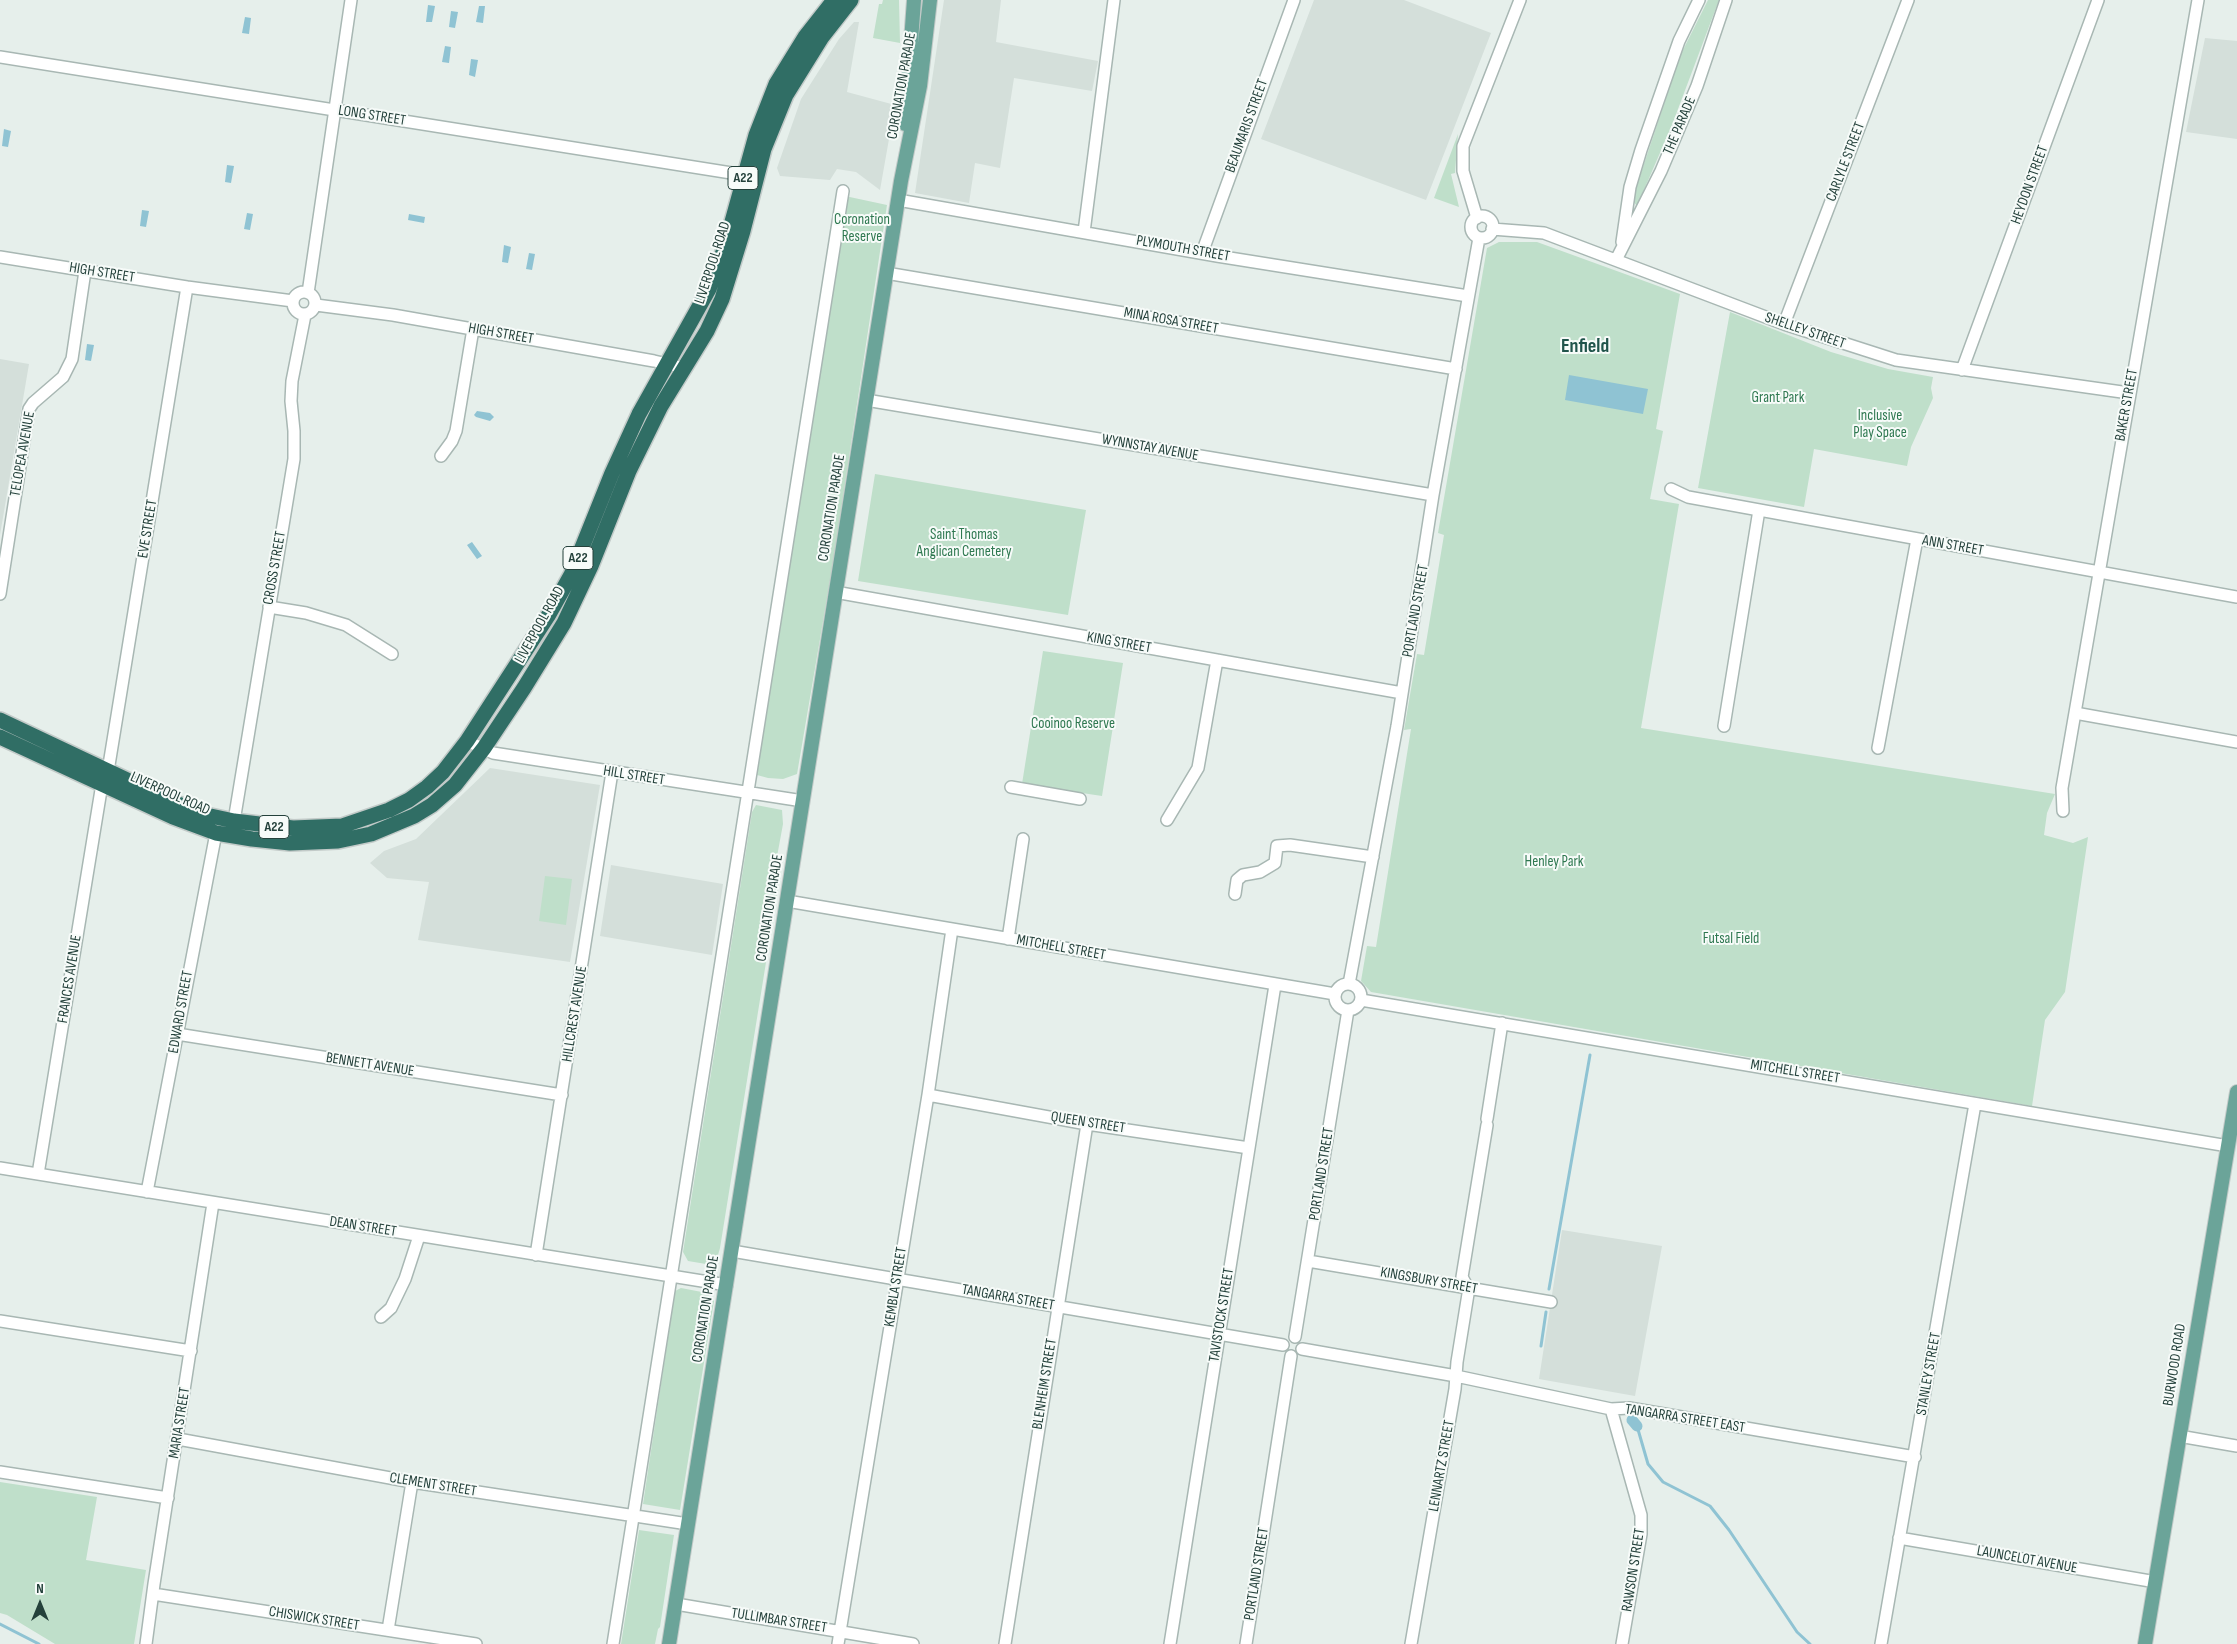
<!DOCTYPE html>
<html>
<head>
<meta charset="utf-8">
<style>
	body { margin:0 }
	#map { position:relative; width:2237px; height:1644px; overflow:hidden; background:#e6efeb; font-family:"Sofia Sans Condensed",sans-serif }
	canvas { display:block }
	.north { position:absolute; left:15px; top:1579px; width:50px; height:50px; -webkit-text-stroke:4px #f7fbf9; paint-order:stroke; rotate:0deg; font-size:14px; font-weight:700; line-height:20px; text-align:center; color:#24413b }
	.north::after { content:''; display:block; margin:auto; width:18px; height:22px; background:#24413b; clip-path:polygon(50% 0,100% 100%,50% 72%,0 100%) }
</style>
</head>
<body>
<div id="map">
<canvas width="2237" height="1644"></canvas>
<div class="north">N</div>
</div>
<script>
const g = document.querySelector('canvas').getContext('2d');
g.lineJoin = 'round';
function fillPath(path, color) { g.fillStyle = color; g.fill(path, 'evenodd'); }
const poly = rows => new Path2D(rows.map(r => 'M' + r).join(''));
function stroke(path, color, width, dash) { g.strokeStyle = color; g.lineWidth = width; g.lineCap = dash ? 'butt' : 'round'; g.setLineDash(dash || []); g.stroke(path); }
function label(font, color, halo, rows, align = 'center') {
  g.font = font + ' "Sofia Sans Condensed",sans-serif'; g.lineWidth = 4; g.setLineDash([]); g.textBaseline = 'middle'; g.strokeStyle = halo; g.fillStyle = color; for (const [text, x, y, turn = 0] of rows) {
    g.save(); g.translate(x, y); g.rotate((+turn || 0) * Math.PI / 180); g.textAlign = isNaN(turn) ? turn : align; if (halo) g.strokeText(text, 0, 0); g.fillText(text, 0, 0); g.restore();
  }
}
const built = poly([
	[944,0,1001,0,996,42,1098,61,1092,91,1014,78,1000,168,975,163,969,203,915,193],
	[1314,0,1404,0,1491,33,1426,200,1261,139],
	[854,22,859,22,847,92,895,105,880,190,856,172,837,169,830,180,780,176,777,168,801,99,839,39],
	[2205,38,2237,41,2237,139,2186,132],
	[0,359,29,364,0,535],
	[490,768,600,785,570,962,418,940,429,882,387,878,370,863,384,851,416,839],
	[611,865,723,884,712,955,600,936],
	[1562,1230,1662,1246,1635,1396,1539,1379]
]);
const green = poly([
	[883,0,899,0,900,43,873,38,879,4,882,4],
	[1708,0,1719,0,1672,125,1637,206,1632,200,1680,56],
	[1458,134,1455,173,1451,174,1459,207,1434,198],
	[845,196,887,205,834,557,797,774,783,779,768,778,757,775],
	[1499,242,1537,242,1680,294,1656,429,1663,431,1650,499,1679,504,1641,728,2055,794,2047,813,2044,835,2073,843,2088,837,2065,992,2045,1020,2032,1106,1371,992,1361,981,1367,946,1376,947,1411,729,1404,730,1417,654,1424,655,1444,535,1438,533,1487,248],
	[1730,312,1831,352,1888,369,1933,377,1931,388,1933,398,1911,447,1907,466,1814,449,1804,507,1698,488],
	[875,474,1086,510,1068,615,858,581],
	[1043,651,1123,663,1102,796,1022,784],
	[756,805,782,810,783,824,776,862,781,869,720,1248,716,1262,712,1265,688,1261,683,1252,752,812],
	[545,876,572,879,566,925,539,921],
	[681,1288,707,1293,714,1301,680,1510,643,1504,675,1291],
	[0,1482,97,1497,86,1560,146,1570,134,1644,55,1644,7,1615,0,1613],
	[639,1530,674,1535,660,1627,658,1629,655,1644,621,1644]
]);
const water = poly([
	[428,5,435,6,432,22,426,22],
	[479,6,485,6,483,23,476,22],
	[451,11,458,12,455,28,449,27],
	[245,17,251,18,249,34,242,33],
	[445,46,451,47,449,63,442,62],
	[471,59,478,60,475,77,469,75],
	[4,129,11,131,8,147,2,146],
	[227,165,234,166,231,183,225,182],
	[142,210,149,211,146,227,140,226],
	[247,213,253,214,250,230,244,229],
	[409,214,425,217,424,223,408,220],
	[504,245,511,247,508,263,502,262],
	[529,253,535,254,532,270,526,269],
	[87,344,94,345,91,361,85,360],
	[1569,375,1648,389,1643,414,1565,400],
	[477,411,490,413,494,417,490,421,476,417,474,415],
	[472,542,482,556,477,559,467,545]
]);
const stream = poly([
	[1549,1289,1590,1055],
	[1541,1346,1546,1312],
	[1637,1426,1648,1464,1663,1482,1710,1506,1729,1530,1797,1632,1810,1644],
	[0,1624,39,1644]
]);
const canal = poly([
	[1632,1420,1637,1426]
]);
const minor = poly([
	[0,57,744,175],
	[898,200,1217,256,1468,296],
	'1471 227a11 11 0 1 1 22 0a11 11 0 1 1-22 0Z',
	[1477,218,1463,171,1463,146,1520,0],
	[1492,229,1544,233,1784,324,1896,360,2129,393],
	[1084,232,1114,0],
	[1622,242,1630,187,1641,150,1679,41,1699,0],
	[1202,253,1294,0],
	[0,257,187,287,293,301],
	[1616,260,1661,171,1697,86,1726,0],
	[886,273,1456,369],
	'293 303a11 11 0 1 1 22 0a11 11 0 1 1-22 0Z',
	[308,293,351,0],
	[316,305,393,315,654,361,685,368],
	[1784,324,1908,0],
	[1962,370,2098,0],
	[866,400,1433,495],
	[441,456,452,441,456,431,473,329],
	[1671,489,1688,497,2237,597],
	[835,592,1402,693],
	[0,594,29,409,33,403,63,377,72,359,85,271],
	[269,607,306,613,346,625,392,654],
	[2075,713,2237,742],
	[1724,726,1759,510],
	[467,741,493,753,803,801],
	[1878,748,1917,539],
	[108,771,187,287],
	[1011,787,1080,799],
	[2063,811,2062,788,2198,0],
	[1167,820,1198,768,1217,660],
	[234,821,294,459,294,431,291,401,292,381,305,315],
	[1235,894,1237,880,1243,875,1260,872,1275,863,1277,846,1290,845,1373,857],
	[787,901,1335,994],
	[1008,939,1023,839],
	'1335 997a13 13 0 1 1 26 0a13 13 0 1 1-26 0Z',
	[1349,984,1397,726,1433,495,1479,238],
	[1361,1000,2228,1146],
	[177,1034,562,1095],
	[928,1095,1087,1124,1249,1148],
	[1487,1119,1502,1023],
	[0,1168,727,1285],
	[38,1174,102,784],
	[147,1192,216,833],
	[732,1251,1283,1345],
	[536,1255,612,772],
	[1308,1261,1551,1302],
	[381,1317,391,1308,405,1279,419,1236],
	[0,1321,191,1351],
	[1295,1337,1348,1010],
	[1302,1349,1456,1376,1611,1409,1629,1408,1915,1457],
	[1611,1409,1641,1515,1641,1534,1622,1644],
	[2179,1436,2237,1446],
	[178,1439,412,1482,688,1524],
	[0,1472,168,1498],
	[1899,1538,2156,1582],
	[153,1594,476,1644],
	[676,1604,913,1644],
	[388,1630,412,1482],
	[146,1644,154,1584,213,1203],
	[613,1644,843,191],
	[838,1644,928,1095,952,929],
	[1005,1644,1087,1124],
	[1170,1644,1275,985],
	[1246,1644,1291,1356],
	[1411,1644,1455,1389,1457,1362,1468,1294,1468,1288,1462,1277,1487,1125],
	[1881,1644,1975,1104]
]);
const major = poly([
	[905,124,914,0],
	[669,1644,901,181,920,86,930,0],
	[2145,1644,2237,1092]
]);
const highway = poly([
	[0,720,178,804,206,815,234,821,293,828,342,826,389,810,409,800,427,787,443,772,467,741,548,616,571,575,612,473,639,414,709,289,725,247,756,135,776,84,805,37,834,0],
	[0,737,173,817,216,833,252,839,290,843,338,841,371,834,414,816,432,805,455,785,484,748,524,688,564,623,591,566,629,471,661,406,707,331,722,299,743,231,764,149,786,95,822,37,851,0]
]);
const shields = [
	[743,178,30],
	[578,558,30],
	[274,827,30]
];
const shieldNames = [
	["A22",743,178],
	["A22",578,558],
	["A22",274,827]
];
const streetNames = [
	["CORONATION PARADE",902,86,-80],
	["LONG STREET",372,116,9],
	["BEAUMARIS STREET",1247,126,-70],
	["THE PARADE",1680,126,-67],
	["CARLYLE STREET",1846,162,-69],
	["HEYDON STREET",2030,185,-70],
	["PLYMOUTH STREET",1183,249,10],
	["LIVERPOOL ROAD",713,263,-72],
	["HIGH STREET",102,273,9],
	["MINA ROSA STREET",1171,321,10],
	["SHELLEY STREET",1805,331,19],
	["HIGH STREET",501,334,10],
	["BAKER STREET",2127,405,-80],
	["WYNNSTAY AVENUE",1150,448,10],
	["TELOPEA AVENUE",23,454,-80],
	["CORONATION PARADE",832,508,-81],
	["EVE STREET",148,529,-81],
	["ANN STREET",1953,546,10],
	["CROSS STREET",275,568,-80],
	["PORTLAND STREET",1416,611,-80],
	["LIVERPOOL ROAD",540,625,-61],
	["KING STREET",1119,643,10],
	["HILL STREET",634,776,9],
	["LIVERPOOL ROAD",170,794,24],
	["CORONATION PARADE",770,908,-81],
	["MITCHELL STREET",1061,948,10],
	["FRANCES AVENUE",70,979,-81],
	["EDWARD STREET",181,1012,-80],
	["HILLCREST AVENUE",575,1014,-81],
	["BENNETT AVENUE",370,1065,9],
	["MITCHELL STREET",1795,1072,9],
	["QUEEN STREET",1088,1123,9],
	["PORTLAND STREET",1322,1174,-81],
	["DEAN STREET",363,1227,9],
	["KINGSBURY STREET",1429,1281,10],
	["KEMBLA STREET",896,1287,-81],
	["TANGARRA STREET",1008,1298,10],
	["CORONATION PARADE",706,1309,-81],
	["TAVISTOCK STREET",1222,1315,-81],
	["BURWOOD ROAD",2175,1365,-81],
	["STANLEY STREET",1929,1374,-80],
	["BLENHEIM STREET",1045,1384,-81],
	["TANGARRA STREET EAST",1685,1419,9],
	["MARIA STREET",180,1423,-81],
	["LENNARTZ STREET",1442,1466,-80],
	["CLEMENT STREET",433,1485,9],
	["LAUNCELOT AVENUE",2027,1560,10],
	["RAWSON STREET",1634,1570,-81],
	["PORTLAND STREET",1257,1574,-81],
	["CHISWICK STREET",314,1619,9],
	["TULLIMBAR STREET",779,1621,9]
];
const parkNames = [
	["Coronation",862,220],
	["Reserve",862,237],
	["Grant Park",1778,398],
	["Inclusive",1880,416],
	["Play Space",1880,433],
	["Saint Thomas",964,535],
	["Anglican Cemetery",964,552],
	["Cooinoo Reserve",1073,724],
	["Henley Park",1554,862],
	["Futsal Field",1731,939]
];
const districtNames = [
	["Enfield",1585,347]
];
fillPath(built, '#d4dfda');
fillPath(green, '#bfdfca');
fillPath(water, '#8fc3d3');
stroke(stream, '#8fc3d3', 3);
stroke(canal, '#8fc3d3', 11);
stroke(minor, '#a8b7b3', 14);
stroke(major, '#c2cac8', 16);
stroke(highway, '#c2cac8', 18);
stroke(minor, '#fff', 11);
stroke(major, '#6ba499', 14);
stroke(highway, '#306e65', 15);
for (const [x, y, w] of shields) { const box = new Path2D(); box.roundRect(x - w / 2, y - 11.5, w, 23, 4); g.fillStyle = '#f7fbf9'; g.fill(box); stroke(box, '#24413b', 1); }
label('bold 14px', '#24413b', null, shieldNames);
label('15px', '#24413b', '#f7fbf9', streetNames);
label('15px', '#2e7850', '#f7fbf9', parkNames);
label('bold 20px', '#20544b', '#f7fbf9', districtNames);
</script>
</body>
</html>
